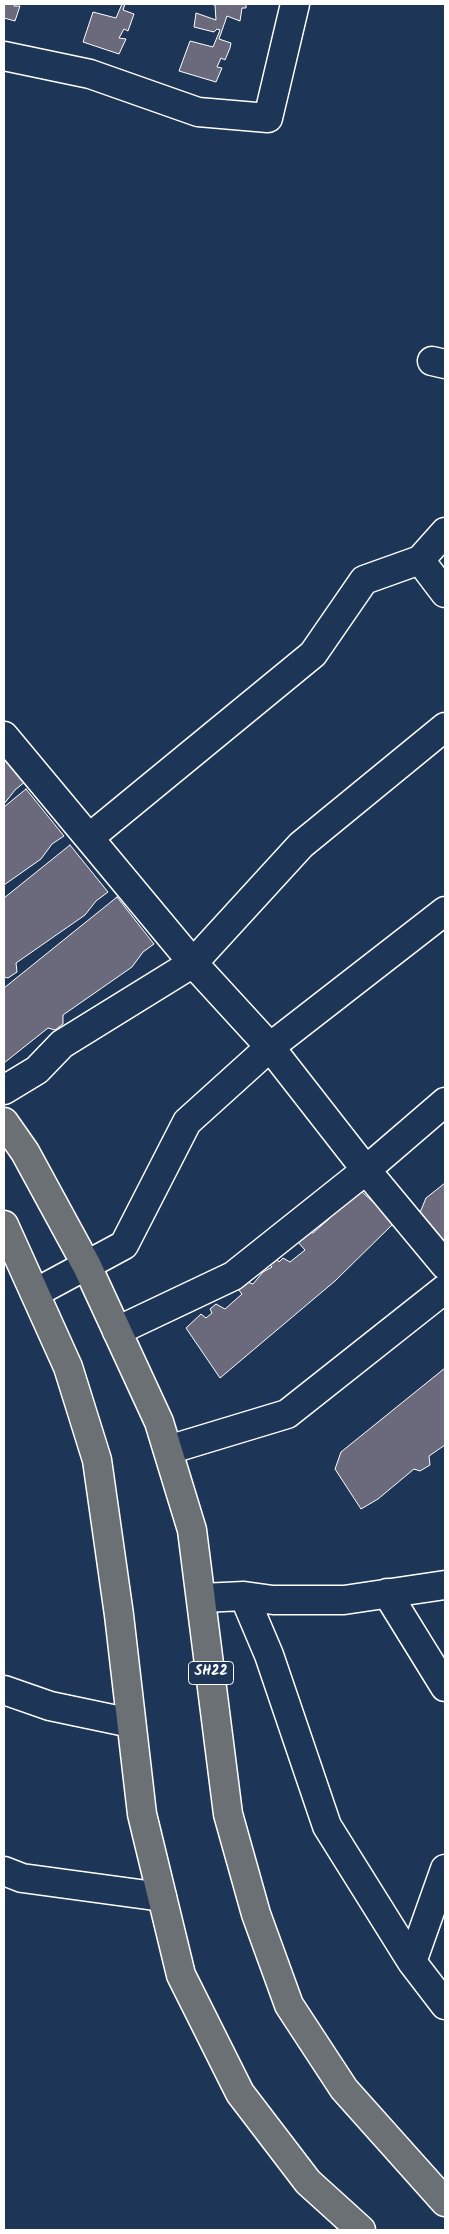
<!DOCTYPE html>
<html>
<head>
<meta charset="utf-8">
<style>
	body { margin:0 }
	#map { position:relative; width:449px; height:2234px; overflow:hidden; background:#1d3557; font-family:Kalam,sans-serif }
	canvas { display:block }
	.frame { position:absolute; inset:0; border:5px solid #fff; pointer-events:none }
</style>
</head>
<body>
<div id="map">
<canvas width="449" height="2234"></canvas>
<div class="frame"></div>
</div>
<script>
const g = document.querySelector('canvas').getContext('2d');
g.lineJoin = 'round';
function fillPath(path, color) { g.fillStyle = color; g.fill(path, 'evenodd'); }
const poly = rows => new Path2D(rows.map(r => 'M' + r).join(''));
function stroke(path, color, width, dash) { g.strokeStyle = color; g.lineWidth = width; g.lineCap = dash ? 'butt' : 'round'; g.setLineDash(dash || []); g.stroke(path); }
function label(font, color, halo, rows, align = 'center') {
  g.font = font + ' Kalam,sans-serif'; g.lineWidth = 4; g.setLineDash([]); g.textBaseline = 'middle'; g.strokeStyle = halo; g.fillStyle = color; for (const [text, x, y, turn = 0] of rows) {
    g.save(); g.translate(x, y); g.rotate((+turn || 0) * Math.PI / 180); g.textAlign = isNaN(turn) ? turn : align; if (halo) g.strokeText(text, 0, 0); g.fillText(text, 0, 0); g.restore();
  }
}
const building = poly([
	[4,4,15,4,14,6,20,6,15,21,4,18,4,4],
	[122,4,125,4,123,10,134,14,128,31,124,29,119,38,126,39,119,54,83,42,93,12,116,18,122,4],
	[210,4,246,4,246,8,242,8,240,21,227,16,219,39,231,43,230,48,225,60,221,58,217,67,222,68,216,82,179,71,190,41,213,47,220,30,217,29,214,32,194,27,196,13,216,20,215,5,210,4],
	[4,753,26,781,15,790,4,804,4,753],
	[26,789,64,836,52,844,41,859,4,885,4,807,26,789],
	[70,845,108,892,96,901,85,915,16,963,17,972,8,978,4,977,4,898,70,845],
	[117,897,154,944,143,952,132,967,63,1015,63,1024,55,1030,48,1028,4,1063,4,988,117,897],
	[445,1183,445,1254,419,1215,426,1198,445,1183],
	[361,1191,386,1214,393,1224,335,1281,220,1378,186,1328,201,1314,206,1318,212,1313,210,1309,216,1304,225,1309,242,1294,237,1288,244,1281,253,1284,263,1272,272,1267,267,1261,274,1255,279,1262,283,1258,290,1262,305,1250,296,1240,305,1232,313,1233,330,1218,329,1208,361,1191],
	[445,1368,445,1445,429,1456,430,1465,420,1471,414,1469,378,1499,361,1509,335,1469,341,1452,445,1368]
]);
const street = poly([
	[4,56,90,74,198,112,268,118,295,4],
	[432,361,445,364],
	[420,560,445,593],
	[4,736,193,963,270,1047,366,1170,445,1265],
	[89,838,313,654,364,580,420,560,445,532],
	[4,1090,37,1070,62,1044,193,963,301,845,445,727],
	[35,1293,124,1245,187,1122,270,1047,445,911],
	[117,1331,233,1276,366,1170,445,1102],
	[168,1450,287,1414,445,1289],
	[387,1593,445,1687],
	[244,1596,269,1655,327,1826,412,1962,445,1869],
	[202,1598,244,1596,273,1600,344,1600,445,1585],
	[4,1690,50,1706,131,1723],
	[4,1871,22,1878,162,1897],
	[412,1962,445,2005]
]);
const primary = poly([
	[4,1122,25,1152,87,1266,159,1422,192,1530,228,1814,256,1914,289,2005,344,2089,445,2202],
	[4,1225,68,1367,97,1460,119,1615,142,1814,181,1975,240,2093,308,2182,361,2230]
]);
const shields = [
	[211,1673,45]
];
const shieldNames = [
	["SH22",211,1673]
];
fillPath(building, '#6a6a7c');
stroke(building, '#fff', 1);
stroke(street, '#fff', 31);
stroke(primary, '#fff', 31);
stroke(street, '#1d3557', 28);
stroke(primary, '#6b7074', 28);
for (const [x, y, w] of shields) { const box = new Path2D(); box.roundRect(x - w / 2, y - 11.5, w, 23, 4); g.fillStyle = '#1d3557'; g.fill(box); stroke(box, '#fff', 1); }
label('bold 14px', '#fff', null, shieldNames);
</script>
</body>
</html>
